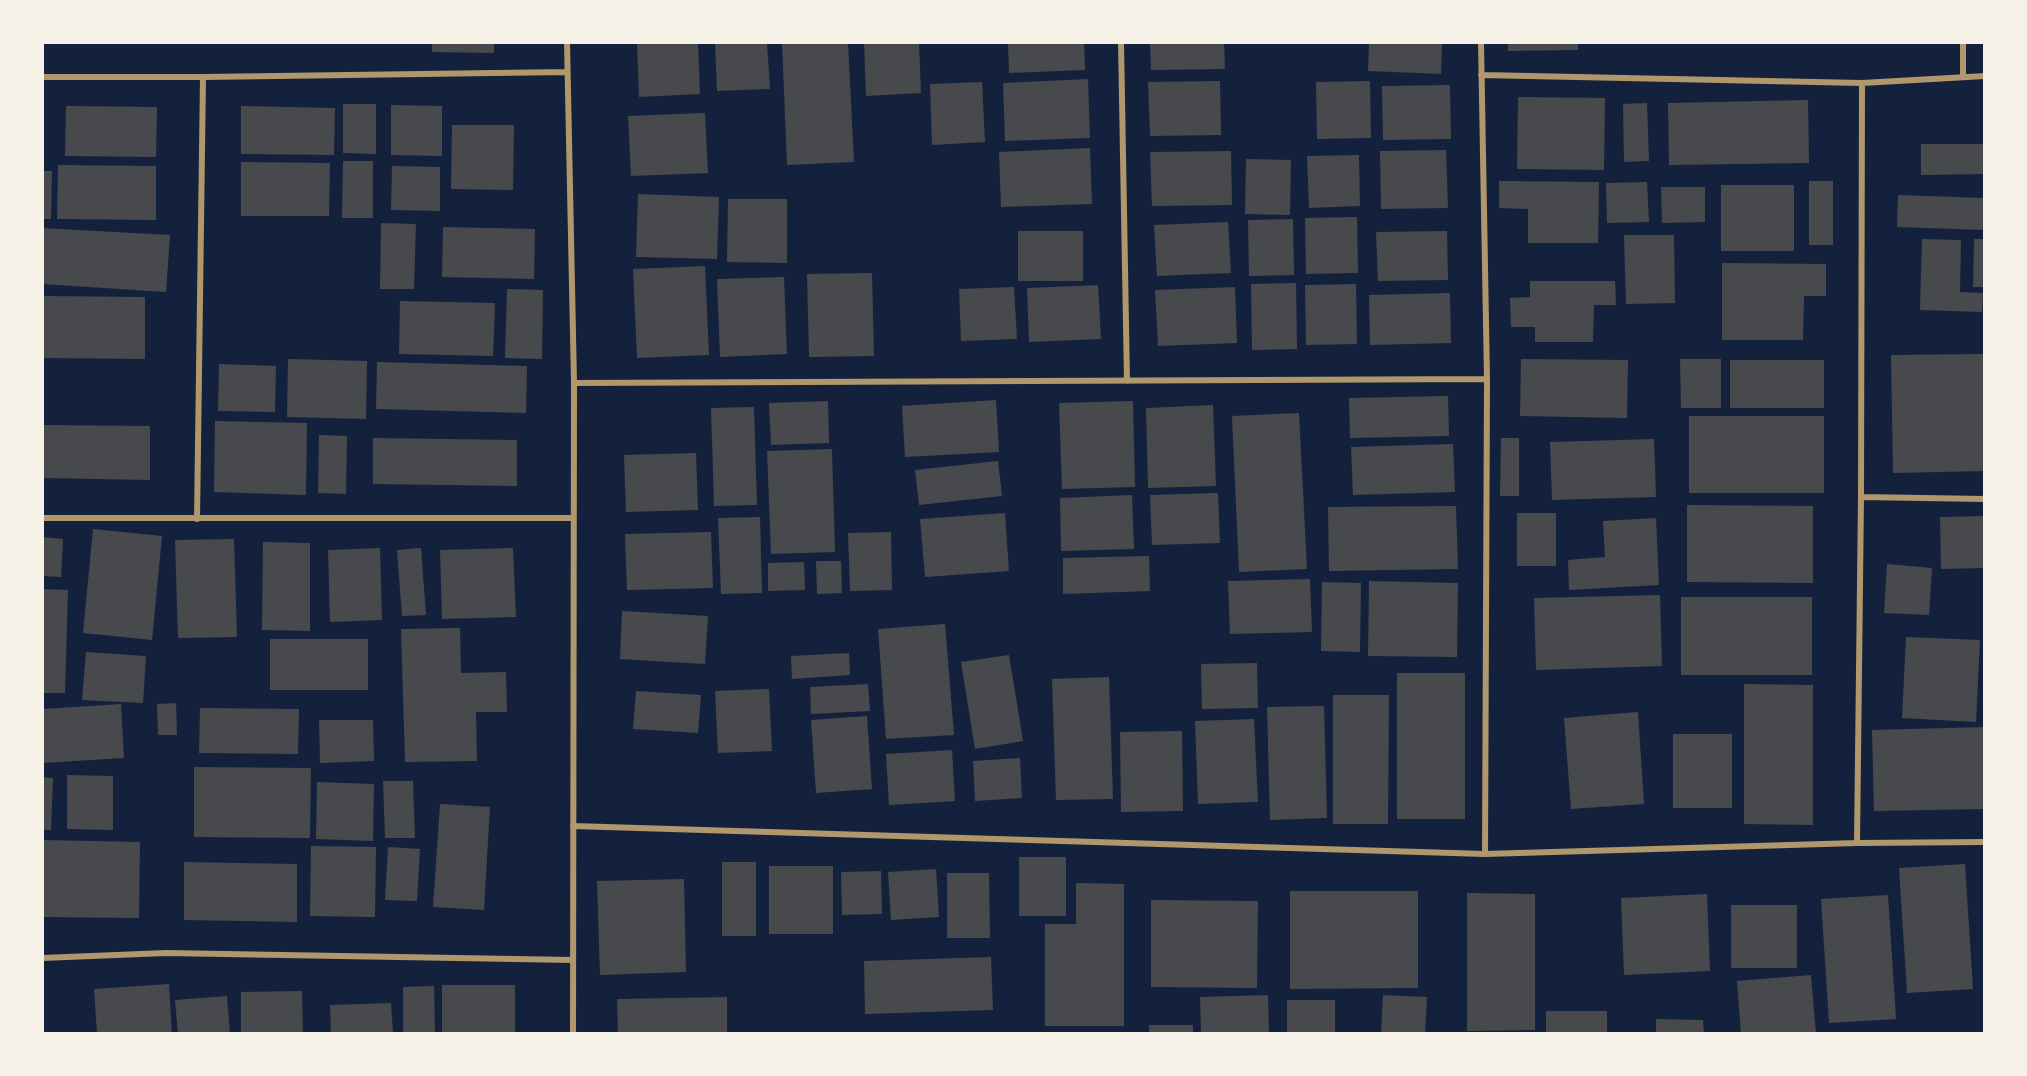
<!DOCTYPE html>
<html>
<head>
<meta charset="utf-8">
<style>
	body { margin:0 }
	#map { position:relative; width:2027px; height:1076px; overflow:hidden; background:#14213d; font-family:"Fira Sans Condensed",sans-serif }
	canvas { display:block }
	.frame { position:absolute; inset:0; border:44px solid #f6f1e7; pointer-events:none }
</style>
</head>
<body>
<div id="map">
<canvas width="2027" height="1076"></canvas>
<div class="frame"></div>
</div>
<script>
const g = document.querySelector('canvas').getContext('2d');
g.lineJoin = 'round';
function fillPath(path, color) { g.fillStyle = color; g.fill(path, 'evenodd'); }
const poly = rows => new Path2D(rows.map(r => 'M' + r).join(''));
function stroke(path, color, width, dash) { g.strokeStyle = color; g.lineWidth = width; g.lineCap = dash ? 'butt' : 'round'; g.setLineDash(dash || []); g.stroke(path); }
const building = poly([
	[432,42,494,42,494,53,432,52],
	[698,42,700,94,639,97,637,43],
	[715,42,767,42,770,89,717,91],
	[782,42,848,42,854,162,787,165],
	[864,42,919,42,921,93,866,96],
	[1008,42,1084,42,1085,70,1009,73],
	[1150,42,1224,42,1225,69,1151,70],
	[1369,42,1442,42,1441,74,1368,71],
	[1508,42,1578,42,1578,50,1508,51],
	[1088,79,1090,138,1005,141,1003,83],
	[1220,81,1221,135,1150,136,1148,82],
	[1370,81,1371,138,1317,139,1316,82],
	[982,82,985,142,932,145,930,84],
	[1450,85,1451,139,1383,140,1382,86],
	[1518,97,1605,98,1604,170,1517,169],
	[1808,100,1809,163,1669,165,1668,103],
	[1647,103,1649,161,1624,162,1623,104],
	[343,104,376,104,376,154,343,153],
	[391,105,442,106,442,156,391,155],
	[66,106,157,107,156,157,65,156],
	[241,106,335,108,334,155,241,154],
	[705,113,708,173,631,176,628,116],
	[452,125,514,125,513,190,451,189],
	[1921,144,1985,144,1985,174,1921,175],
	[1090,148,1092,204,1001,207,999,152],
	[1446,150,1448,208,1381,209,1380,151],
	[1231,151,1232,205,1152,206,1150,152],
	[1359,155,1360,206,1309,208,1307,156],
	[1246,159,1291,160,1290,215,1245,214],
	[343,161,373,161,373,218,342,218],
	[241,162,330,163,329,216,241,216],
	[58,165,156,166,156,220,57,219],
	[392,166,440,167,440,211,391,210],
	[42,171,52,171,51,219,42,219],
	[1499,181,1599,182,1598,243,1528,243,1528,209,1499,208],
	[1809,181,1833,181,1833,245,1809,245],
	[1647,182,1649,222,1607,223,1606,183],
	[1721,185,1794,185,1794,251,1721,251],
	[1661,187,1705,187,1705,222,1662,223],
	[638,194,719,197,717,259,636,257],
	[1898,195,1985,198,1985,230,1897,227],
	[728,199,787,199,787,263,727,262],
	[1357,217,1358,273,1306,274,1305,218],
	[1293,219,1294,275,1249,276,1248,220],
	[1228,222,1231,273,1157,276,1154,225],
	[381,223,416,224,414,289,380,289],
	[443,227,535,229,534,279,442,277],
	[42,228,170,235,166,292,42,284],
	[1018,231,1083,231,1083,281,1018,281],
	[1447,231,1448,280,1378,281,1376,232],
	[1624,235,1674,235,1675,303,1626,304],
	[1922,239,1961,240,1960,292,1983,293,1982,312,1920,310],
	[1974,239,1985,239,1985,287,1973,287],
	[1722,263,1826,264,1826,296,1804,296,1803,340,1722,340],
	[705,266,709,355,637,358,633,269],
	[872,273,874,356,809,357,807,274],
	[784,277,787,354,720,357,717,279],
	[1530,281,1615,281,1616,305,1594,305,1593,342,1535,342,1535,327,1511,327,1510,298,1530,297],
	[1296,283,1297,349,1252,350,1251,284],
	[1356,284,1357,344,1306,345,1305,285],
	[1098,285,1101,339,1029,342,1027,288],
	[1014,287,1017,339,961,341,959,289],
	[1235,287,1237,343,1158,346,1155,290],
	[507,289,543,290,542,359,505,358],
	[1450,293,1451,343,1370,345,1369,295],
	[42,296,145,297,145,359,42,358],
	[400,301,495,303,493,356,399,354],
	[1983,354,1985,471,1893,473,1891,355],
	[288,359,367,361,366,419,287,417],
	[1521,359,1628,360,1627,418,1520,416],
	[1680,359,1721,359,1721,408,1681,408],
	[1730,360,1824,360,1824,408,1730,408],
	[377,362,527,366,526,413,376,409],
	[219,364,276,366,275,412,218,411],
	[1448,396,1449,436,1350,438,1349,398],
	[996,400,999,452,905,457,902,406],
	[828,401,829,443,771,445,769,403],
	[1133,401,1135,487,1062,489,1059,403],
	[1213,405,1216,486,1148,488,1146,408],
	[754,407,757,505,714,506,711,408],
	[1299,413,1307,569,1239,572,1232,416],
	[1689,416,1824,416,1824,493,1689,493],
	[215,421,307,423,306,495,214,492],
	[42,425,150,426,150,480,42,478],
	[319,435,347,436,346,494,318,493],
	[373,438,517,440,517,486,373,484],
	[1501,438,1519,438,1519,496,1500,496],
	[1654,439,1656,497,1552,500,1550,442],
	[1453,444,1455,492,1353,495,1351,447],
	[832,449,835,552,771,554,767,451],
	[696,453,698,510,626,512,624,455],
	[998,461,1002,496,919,505,915,470],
	[1218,493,1220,543,1152,545,1150,495],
	[1132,495,1134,549,1061,551,1060,498],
	[1687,505,1813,506,1813,583,1687,582],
	[1456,506,1458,569,1329,571,1328,507],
	[1005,513,1009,571,925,577,920,519],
	[1517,513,1556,513,1556,566,1517,566],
	[1985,516,1985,568,1941,569,1940,517],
	[760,517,762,593,721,594,718,518],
	[1656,518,1659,585,1569,590,1568,560,1605,557,1603,521],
	[93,529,162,536,152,640,83,633],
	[711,532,713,588,627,590,625,534],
	[891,532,892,590,850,591,848,533],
	[42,537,63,539,61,577,42,576],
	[234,539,237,637,178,638,175,540],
	[263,542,310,543,310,631,262,630],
	[380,548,382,620,330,622,328,550],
	[421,548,426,615,402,616,397,550],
	[513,548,516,617,442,619,440,550],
	[1149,556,1150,591,1063,594,1063,558],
	[816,561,841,561,842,593,817,594],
	[804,562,805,590,768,591,768,563],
	[1887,564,1932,568,1929,615,1884,613],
	[1310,579,1312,632,1230,634,1228,581],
	[1369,581,1458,583,1457,657,1368,656],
	[1322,582,1361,583,1360,652,1321,651],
	[42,589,68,590,65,693,42,693],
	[1660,595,1662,666,1536,670,1534,598],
	[1681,597,1812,597,1812,675,1681,675],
	[622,611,708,616,705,664,620,659],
	[945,624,954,735,886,739,878,629],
	[460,628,461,673,506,672,507,712,476,712,477,761,405,762,401,629],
	[1906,637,1980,640,1976,722,1902,718],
	[270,639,368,639,368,690,270,690],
	[86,652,146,656,143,703,82,700],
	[849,653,850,675,792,679,791,656],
	[1009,655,1023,741,975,749,961,662],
	[1257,663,1258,708,1202,709,1201,664],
	[1397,673,1465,673,1465,819,1397,819],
	[1109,677,1113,799,1056,800,1052,679],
	[868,684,870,711,811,714,810,687],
	[1744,684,1813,685,1813,825,1744,824],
	[769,689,772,751,718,753,715,691],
	[636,691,701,695,698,733,633,729],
	[1333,695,1389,695,1388,824,1333,824],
	[176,703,177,735,158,735,157,704],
	[121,704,124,758,42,763,42,709],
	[1324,706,1327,818,1270,820,1267,707],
	[200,708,299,709,298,754,199,753],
	[1638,712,1644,804,1571,809,1564,718],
	[867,716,872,789,816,793,811,720],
	[1254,719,1258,802,1198,804,1195,721],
	[319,720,373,720,374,761,320,763],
	[1985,727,1985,809,1874,811,1872,730],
	[1182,731,1183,811,1121,812,1120,732],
	[1673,734,1732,734,1732,808,1673,808],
	[952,750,955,801,889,805,886,754],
	[1020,758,1022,798,975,801,973,761],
	[194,767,311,768,310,838,194,837],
	[67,775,113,776,113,830,67,829],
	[42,777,53,778,51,830,42,830],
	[383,781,413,781,415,838,385,838],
	[317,782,374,784,373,841,316,839],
	[440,804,490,807,484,910,433,907],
	[42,840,140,842,139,918,42,917],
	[311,846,376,847,375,917,310,916],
	[388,847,420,849,417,901,385,900],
	[1019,857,1066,857,1066,916,1019,916],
	[184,862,297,864,297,922,184,920],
	[722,862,756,862,756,936,722,936],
	[1965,864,1973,989,1907,993,1899,868],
	[769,866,833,866,833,934,769,934],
	[936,869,939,917,891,920,888,872],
	[881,871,882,914,842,915,841,872],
	[947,873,989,873,990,938,947,938],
	[684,879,686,972,600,975,597,881],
	[1076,883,1124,884,1124,1026,1045,1026,1045,924,1076,924],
	[1290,891,1418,891,1418,988,1290,989],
	[1467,893,1535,894,1535,1030,1467,1031],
	[1707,894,1710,971,1624,975,1621,898],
	[1888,895,1896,1019,1829,1023,1821,899],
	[1151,900,1258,901,1257,988,1151,987],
	[1731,905,1797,905,1797,968,1731,968],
	[991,957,993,1010,865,1014,864,961],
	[1811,975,1816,1034,1741,1034,1737,981],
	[169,984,172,1034,97,1034,94,989],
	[442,985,515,985,515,1034,442,1034],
	[434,986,435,1034,403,1034,403,987],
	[302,991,303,1034,241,1034,241,992],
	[1268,995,1269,1034,1201,1034,1200,997],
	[1383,995,1427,997,1425,1034,1381,1034],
	[227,996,230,1034,178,1034,175,1000],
	[727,997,727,1034,618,1034,617,999],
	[1287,1000,1335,1000,1335,1034,1287,1034],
	[391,1003,393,1034,331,1034,330,1005],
	[1546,1011,1607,1011,1607,1034,1546,1034],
	[1656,1019,1703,1020,1704,1034,1656,1034],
	[1149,1025,1193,1025,1193,1034,1149,1034]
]);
const minor = poly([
	[567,42,574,383,573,1034],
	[1121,42,1127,381],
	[1481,42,1487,379,1485,854],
	[1481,75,1862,83,1985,76],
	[1963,76,1963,42],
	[42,77,203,77,567,72],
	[574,383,1487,379],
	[1861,497,1985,499],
	[42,518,573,518],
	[197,519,203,77],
	[573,826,1485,854,1857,843,1985,842],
	[1857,843,1861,497,1862,83],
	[42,958,166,953,573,960]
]);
fillPath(building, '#48494c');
stroke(minor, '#b1986c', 6);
</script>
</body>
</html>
